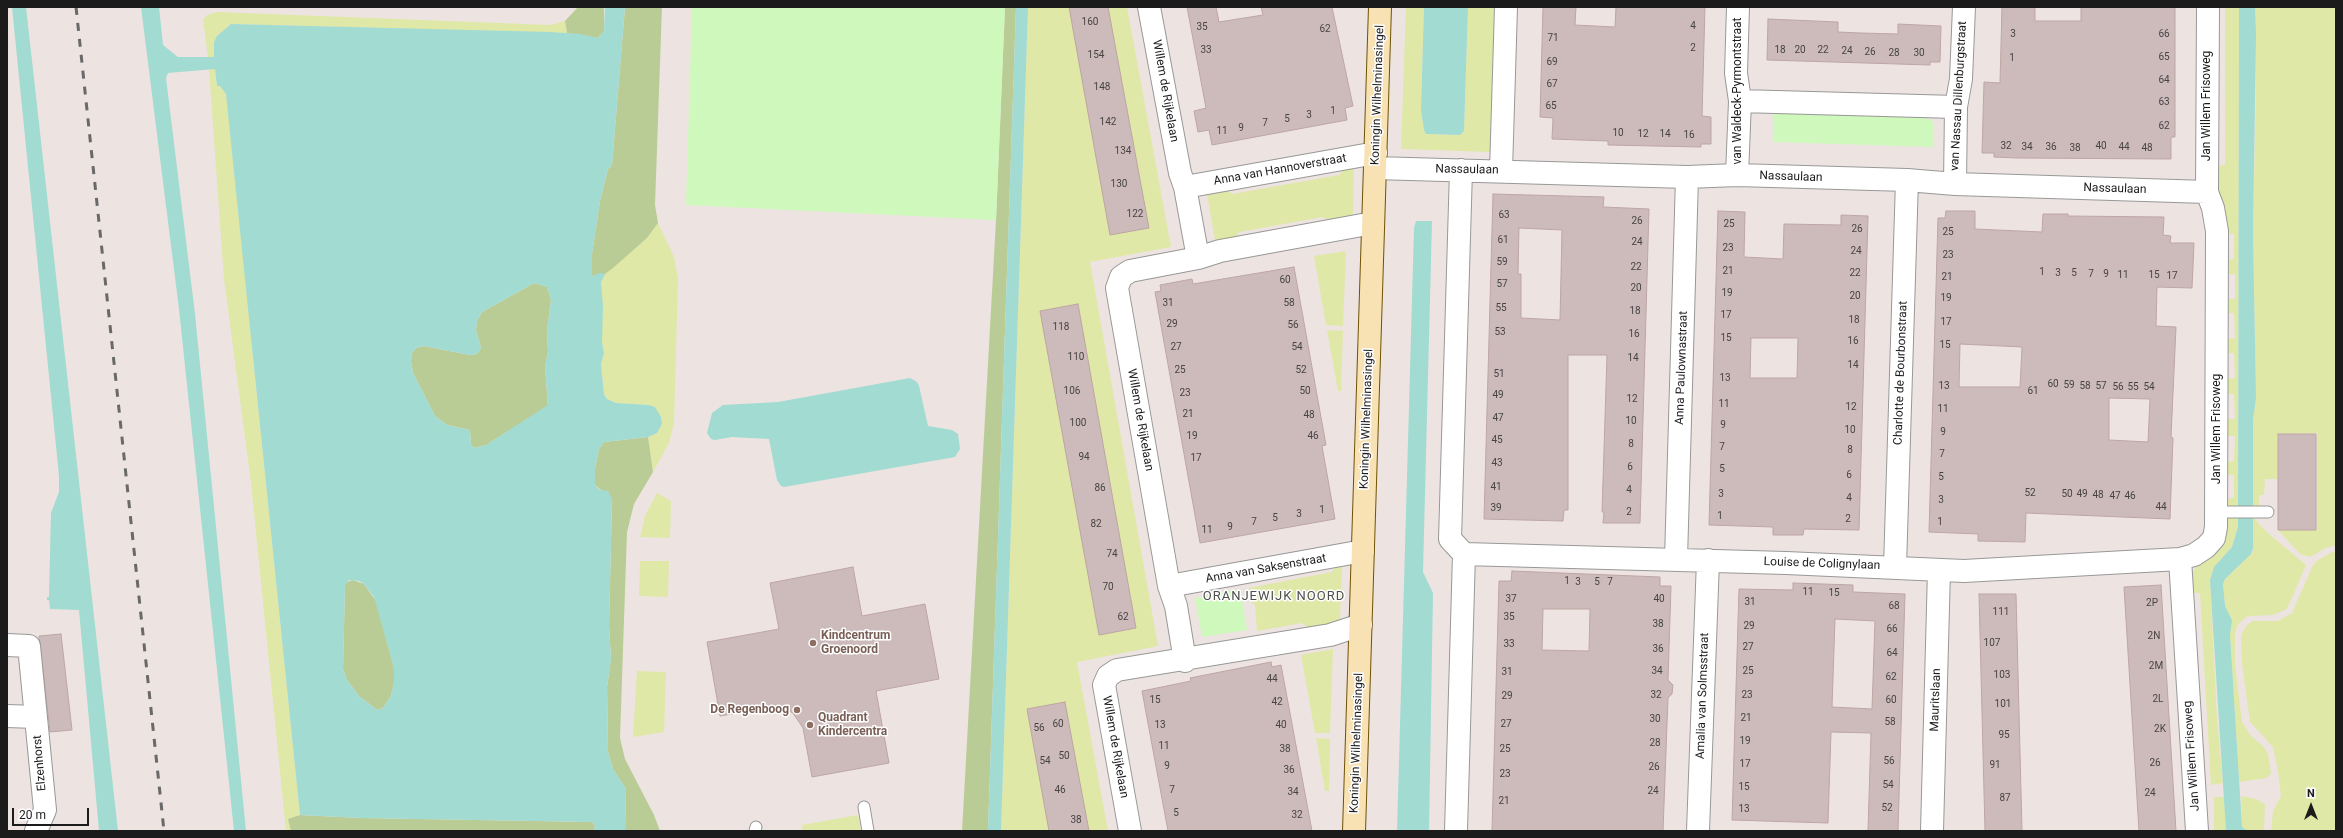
<!DOCTYPE html>
<html>
<head>
<meta charset="utf-8">
<style>
	body { margin:0 }
	#map { position:relative; width:2343px; height:838px; overflow:hidden; background:#ede4e1; font-family:Roboto,sans-serif }
	canvas { display:block }
	.frame { position:absolute; inset:0; border:8px solid #1b1b1b; pointer-events:none }
	.north { position:absolute; left:2291px; top:786px; width:40px; height:40px; -webkit-text-stroke:3px #fff; paint-order:stroke; rotate:0deg; font-size:11px; font-weight:700; line-height:16px; text-align:center; color:#1b1b1b }
	.north::after { content:''; display:block; margin:auto; width:14px; height:18px; background:#1b1b1b; clip-path:polygon(50% 0,100% 100%,50% 72%,0 100%) }
	.scale { position:absolute; left:12px; top:808px; width:77px; height:18px; box-sizing:border-box; border:2px solid #1b1b1b; border-top:0; padding-left:5px; font-size:12px; line-height:14px; white-space:nowrap; color:#1b1b1b; -webkit-text-stroke:3px #fff; paint-order:stroke }
</style>
</head>
<body>
<div id="map">
<canvas width="2343" height="838"></canvas>
<div class="frame"></div>
<div class="north">N</div>
<div class="scale">20 m</div>
</div>
<script>
const g = document.querySelector('canvas').getContext('2d');
g.lineJoin = 'round';
function fillPath(path, color) { g.fillStyle = color; g.fill(path, 'evenodd'); }
const poly = rows => new Path2D(rows.map(r => 'M' + r).join(''));
function stroke(path, color, width, dash) { g.strokeStyle = color; g.lineWidth = width; g.lineCap = dash ? 'butt' : 'round'; g.setLineDash(dash || []); g.stroke(path); }
function label(font, color, halo, rows, align = 'center') {
  g.font = font + ' Roboto,sans-serif'; g.lineWidth = 3; g.setLineDash([]); g.textBaseline = 'middle'; g.strokeStyle = halo; g.fillStyle = color; for (const [text, x, y, turn = 0] of rows) {
    g.save(); g.translate(x, y); g.rotate((+turn || 0) * Math.PI / 180); g.textAlign = isNaN(turn) ? turn : align; if (halo) g.strokeText(text, 0, 0); g.fillText(text, 0, 0); g.restore();
  }
}
const grass = poly([
	[1028,7,1127,7,1171,247,1090,262,1158,646,1077,662,1108,831,1001,831],
	[1406,7,1424,7,1421,110,1424,130,1426,134,1460,135,1464,131,1468,7,1499,7,1493,148,1490,152,1401,149],
	[2225,7,2239,7,2238,507,2227,507,2229,498,2234,498,2234,475,2228,475,2228,462,2234,461,2235,436,2228,436,2228,419,2235,419,2234,394,2228,394,2228,379,2235,378,2234,353,2228,353,2228,339,2235,338,2234,313,2228,313,2228,299,2235,299,2235,274,2228,274,2228,260,2234,259,2234,234,2228,234,2228,222,2226,222,2216,188,2216,166,2225,165],
	[2255,7,2336,7,2336,545,2326,548,2310,557,2300,554,2278,530,2317,530,2317,433,2277,434,2277,479,2265,479,2264,495,2259,495,2259,506,2253,506,2253,420,2256,398,2253,233,2256,93],
	[217,12,550,25,565,21,567,33,231,24,217,36,214,42,215,57,208,57,203,20,207,15],
	[209,69,215,69,217,86,220,86,226,94,249,304,253,358,300,815,288,819,291,831,286,831,251,483,224,279],
	[1344,169,1354,169,1353,217,1333,224,1323,217,1239,232,1232,242,1221,242,1215,240,1207,194,1223,187,1232,194,1339,175],
	[658,223,674,257,678,278,674,423,669,443,653,472,648,437,660,429,649,405,616,403,607,399,604,393,601,364,604,353,602,343,601,282,605,274,647,238],
	[1346,251,1343,326,1326,325,1314,256],
	[1327,330,1343,331,1341,391,1338,391],
	[657,493,671,501,670,538,640,537,645,516],
	[2252,517,2256,517,2257,522,2268,533,2306,565,2287,609,2273,615,2248,616,2238,624,2235,633,2235,665,2242,722,2251,736,2264,747,2268,754,2271,773,2267,778,2239,782,2230,635,2231,618,2225,606,2223,584,2225,579,2253,552],
	[2224,518,2238,518,2238,527,2232,547,2214,567,2210,580,2217,719,2223,783,2211,785,2200,593,2190,593,2191,576],
	[2332,552,2336,552,2336,831,2271,831,2273,811,2281,796,2278,771,2273,747,2250,722,2242,664,2241,635,2247,625,2253,621,2278,621,2292,613,2313,565,2318,560],
	[640,561,669,561,668,597,639,596],
	[1342,564,1340,618,1334,627,1312,631,1302,623,1257,631,1255,605,1252,603,1249,588,1332,572,1336,566],
	[1333,649,1330,733,1315,733,1301,655],
	[637,671,666,672,664,732,633,737],
	[1316,738,1330,739,1329,791,1325,791],
	[2241,796,2256,799,2265,804,2264,831,2246,830,2242,827],
	[2214,797,2224,797,2226,831,2214,831],
	[858,815,861,831,803,831,802,825]
]);
const forest = poly([
	[578,7,604,7,604,31,598,38,567,33,565,21],
	[625,7,662,7,655,205,658,223,647,238,613,268,605,274,592,276,592,254,600,201,608,169,612,165],
	[1005,7,1016,7,988,831,962,831,996,220],
	[534,283,547,287,551,300,547,332,548,351,545,367,548,406,486,445,475,448,471,445,470,430,447,425,435,416,413,373,411,361,412,353,416,348,424,346,470,355,477,354,481,348,476,330,477,321,482,312],
	[648,437,653,472,634,504,627,532,620,738,625,759,654,815,660,831,625,831,626,789,613,769,608,752,607,687,611,659,609,626,612,499,595,485,595,469,599,449,604,442],
	[353,580,364,584,376,601,394,668,394,683,391,696,383,708,377,710,359,696,347,680,343,669,345,586,347,582],
	[300,815,361,818,592,822,595,825,594,831,291,831,288,819]
]);
const park = poly([
	[692,7,1005,7,996,220,686,205],
	[1783,112,1923,116,1934,122,1934,147,1773,142,1774,113],
	[1240,589,1247,630,1202,637,1195,598]
]);
const water = poly([
	[12,7,26,7,118,831,99,831,79,610,50,609,49,600,47,600,47,597,49,597,51,513,59,492,59,476],
	[141,7,159,7,163,45,178,57,214,57,214,42,217,36,231,24,551,32,580,34,598,38,604,31,605,7,625,7,612,165,608,169,600,201,592,254,592,276,599,273,605,274,601,282,603,306,602,343,604,353,601,364,604,394,607,399,616,403,649,405,655,407,661,417,662,424,657,433,648,437,604,442,599,449,595,469,595,485,600,490,608,491,612,499,609,626,611,659,607,687,608,752,613,769,626,789,625,831,594,831,595,825,592,822,361,818,300,815,226,94,220,86,217,86,215,69,168,73,166,78,195,314,246,831,234,831,179,309],
	[534,283,547,287,551,300,547,332,548,351,545,367,548,405,486,445,475,448,471,445,470,430,447,425,435,416,413,373,411,361,412,353,416,348,424,346,470,355,477,354,481,348,476,330,477,321,482,312],
	[349,580,359,581,364,584,374,597,394,668,394,683,391,696,383,708,377,710,359,696,347,680,343,669,345,586],
	[1016,7,1028,7,1001,831,988,831],
	[1424,7,1468,7,1464,131,1460,135,1426,134,1424,130,1421,110],
	[2239,7,2255,7,2256,35,2253,233,2256,398,2253,420,2253,549,2251,554,2225,579,2223,584,2225,606,2232,620,2230,635,2242,827,2246,830,2260,831,2226,831,2210,580,2214,567,2232,547,2238,527],
	[1416,221,1432,221,1423,572,1433,593,1429,831,1397,831,1414,228],
	[910,378,917,382,919,386,928,426,952,430,958,434,960,449,955,457,784,487,781,486,777,480,769,439,732,437,715,440,711,439,707,433,712,413,723,405,778,402]
]);
const building = poly([
	[1069,7,1108,7,1149,228,1110,235,1069,7],
	[1187,7,1216,7,1219,22,1263,15,1261,7,1332,7,1353,106,1345,108,1347,120,1212,145,1209,130,1198,132,1194,111,1206,108,1187,7],
	[1543,7,1576,7,1575,25,1615,27,1616,7,1705,7,1702,116,1711,117,1711,144,1701,144,1701,147,1608,145,1608,141,1552,139,1553,118,1540,117,1543,7],
	[2002,7,2035,7,2035,21,2081,21,2081,7,2175,7,2175,137,2171,137,2171,159,2017,158,1994,157,1994,153,1982,153,1984,82,2000,83,2002,7],
	[1768,19,1838,22,1838,32,1861,33,1898,34,1898,24,1941,26,1940,62,1930,62,1930,65,1767,60,1768,19],
	[1493,194,1604,197,1603,207,1649,209,1640,523,1603,523,1604,512,1602,512,1607,355,1568,355,1568,510,1564,510,1563,521,1484,519,1493,194],
	[1519,228,1562,230,1560,320,1521,318,1521,274,1518,274,1519,228],
	[1718,211,1745,212,1744,257,1783,259,1784,224,1841,225,1841,215,1868,216,1859,530,1804,529,1803,535,1773,535,1773,527,1709,525,1718,211],
	[1751,338,1798,338,1797,378,1750,378,1751,338],
	[1946,211,1975,211,1975,229,2042,232,2043,214,2068,214,2068,216,2164,217,2163,235,2171,236,2170,243,2194,243,2192,288,2157,287,2156,326,2176,327,2171,437,2173,438,2170,519,2026,513,2025,542,1978,541,1978,534,1929,532,1938,218,1945,218,1946,211],
	[1960,344,2022,347,2020,387,1959,387,1960,344],
	[2109,398,2150,399,2148,442,2109,440,2109,398],
	[1294,267,1326,445,1322,446,1335,519,1200,543,1155,292,1161,291,1160,285,1192,279,1193,284,1294,267],
	[1078,304,1136,628,1099,635,1040,311,1078,304],
	[2278,434,2316,434,2316,530,2278,530,2278,434],
	[853,567,862,616,925,604,939,679,876,691,889,763,812,777,803,728,793,713,783,708,771,707,720,716,707,642,779,629,770,583,853,567],
	[1512,571,1660,577,1660,586,1671,586,1668,680,1673,685,1672,694,1668,698,1663,831,1492,831,1499,581,1511,581,1512,571],
	[1543,609,1590,609,1589,651,1542,650,1543,609],
	[1793,583,1853,585,1853,592,1905,594,1898,831,1868,831,1871,733,1831,732,1828,823,1732,820,1739,589,1793,590,1793,583],
	[1835,619,1875,621,1872,709,1832,707,1835,619],
	[2161,585,2176,831,2139,831,2124,587,2161,585],
	[1979,594,2016,594,2022,831,1985,831,1979,594],
	[61,634,72,730,50,732,39,636,61,634],
	[1271,662,1272,667,1281,665,1312,831,1168,831,1142,691,1191,681,1190,678,1271,662],
	[1065,702,1077,767,1089,831,1049,831,1027,709,1065,702]
]);
const lane = poly([
	[2216,512,2268,512],
	[864,807,868,831],
	[755,831,756,827]
]);
const street = poly([
	[1149,7,1180,173,1185,187,1198,258],
	[1740,101,1956,107],
	[1375,168,1687,177,1737,175,1907,180,1955,184,2207,192],
	[1501,171,1506,7],
	[1737,175,1740,101,1736,73,1738,7],
	[1955,184,1956,107,1961,79,1964,7],
	[1185,187,1376,153],
	[1464,554,1786,563,1964,571,2180,559],
	[1676,559,1687,177],
	[1895,567,1907,180],
	[1169,586,1363,551],
	[7,645,29,646,45,810,36,831],
	[1185,661,1176,606,1169,586,1117,288,1121,277,1130,271,1198,258,1220,251,1373,223],
	[7,716,36,717],
	[1130,831,1104,685,1108,676,1117,670,1330,635,1361,625],
	[1456,831,1464,554,1450,539,1461,170],
	[1698,831,1708,560],
	[1932,831,1939,570],
	[2197,831,2180,559,2194,555,2206,547,2214,538,2216,527,2217,231,2213,208,2207,192,2208,7]
]);
const secondary = poly([
	[1354,831,1380,7]
]);
const rail = poly([
	[76,7,164,831]
]);
const markers = [
	[813,643,4,"#8d6e63"],
	[797,710,4,"#8d6e63"],
	[810,725,4,"#8d6e63"]
];
const numberNames = [
	["160",1090,22],
	["4",1693,26],
	["35",1202,27],
	["62",1325,29],
	["3",2013,34],
	["66",2164,34],
	["71",1553,38],
	["2",1693,48],
	["33",1206,50],
	["18",1780,50],
	["20",1800,50],
	["22",1823,50],
	["24",1847,51],
	["26",1870,52],
	["28",1894,53],
	["30",1919,53],
	["154",1096,55],
	["65",2164,57],
	["1",2012,58],
	["69",1552,62],
	["64",2164,80],
	["67",1552,84],
	["148",1102,87],
	["63",2164,102],
	["65",1551,106],
	["1",1333,111],
	["3",1309,115],
	["5",1287,119],
	["142",1108,122],
	["7",1265,123],
	["62",2164,126],
	["9",1241,128],
	["11",1222,131],
	["10",1618,133],
	["12",1643,134],
	["14",1665,134],
	["16",1689,135],
	["32",2006,146],
	["40",2101,146],
	["34",2027,147],
	["36",2051,147],
	["44",2124,147],
	["38",2075,148],
	["48",2147,148],
	["134",1123,151],
	["130",1119,184],
	["122",1135,214],
	["63",1504,215],
	["26",1637,221],
	["25",1729,224],
	["26",1857,229],
	["25",1948,232],
	["61",1503,240],
	["24",1637,242],
	["23",1728,248],
	["24",1856,251],
	["23",1948,255],
	["59",1502,262],
	["22",1636,267],
	["21",1728,271],
	["1",2042,272],
	["22",1855,273],
	["3",2058,273],
	["5",2074,273],
	["7",2091,274],
	["9",2106,274],
	["11",2123,275],
	["15",2154,275],
	["17",2172,276],
	["21",1947,277],
	["60",1285,280],
	["57",1502,284],
	["20",1636,288],
	["19",1727,293],
	["20",1855,296],
	["19",1946,298],
	["31",1168,303],
	["58",1289,303],
	["55",1501,308],
	["18",1635,311],
	["17",1726,315],
	["18",1854,320],
	["17",1946,322],
	["29",1172,324],
	["56",1293,325],
	["118",1061,327],
	["53",1500,332],
	["16",1634,334],
	["15",1726,338],
	["16",1853,341],
	["15",1945,345],
	["27",1176,347],
	["54",1297,347],
	["110",1076,357],
	["14",1633,358],
	["14",1853,365],
	["25",1180,370],
	["52",1301,370],
	["51",1499,374],
	["13",1725,378],
	["60",2053,384],
	["59",2069,385],
	["13",1944,386],
	["58",2085,386],
	["57",2101,386],
	["56",2118,387],
	["55",2133,387],
	["54",2149,387],
	["106",1072,391],
	["50",1305,391],
	["61",2033,391],
	["23",1185,393],
	["49",1498,395],
	["12",1632,399],
	["11",1724,404],
	["12",1851,407],
	["11",1943,409],
	["21",1188,414],
	["48",1309,415],
	["47",1498,418],
	["10",1631,421],
	["100",1078,423],
	["9",1723,425],
	["10",1850,430],
	["9",1943,432],
	["19",1192,436],
	["46",1313,436],
	["45",1497,440],
	["8",1631,444],
	["7",1722,447],
	["8",1850,450],
	["7",1942,454],
	["94",1084,457],
	["17",1196,458],
	["43",1497,463],
	["6",1630,467],
	["5",1722,469],
	["6",1849,475],
	["5",1941,477],
	["41",1496,487],
	["86",1100,488],
	["4",1629,490],
	["52",2030,493],
	["3",1721,494],
	["50",2067,494],
	["49",2082,494],
	["48",2098,495],
	["47",2115,496],
	["46",2130,496],
	["4",1849,498],
	["3",1941,500],
	["44",2161,507],
	["39",1496,508],
	["1",1322,510],
	["2",1629,512],
	["3",1299,514],
	["1",1720,516],
	["5",1275,518],
	["2",1848,519],
	["7",1254,522],
	["1",1940,522],
	["82",1096,524],
	["9",1230,527],
	["11",1207,530],
	["74",1112,554],
	["1",1567,581],
	["3",1578,582],
	["5",1597,582],
	["7",1610,582],
	["70",1108,587],
	["11",1808,592],
	["15",1834,593],
	["37",1511,599],
	["40",1659,599],
	["31",1750,602],
	["2P",2152,603],
	["68",1894,606],
	["111",2001,612],
	["62",1123,617],
	["35",1509,617],
	["38",1658,624],
	["29",1749,626],
	["66",1892,629],
	["2N",2154,636],
	["107",1992,643],
	["33",1509,644],
	["27",1748,647],
	["36",1658,649],
	["64",1892,653],
	["2M",2156,666],
	["34",1657,671],
	["25",1748,671],
	["31",1507,672],
	["103",2002,675],
	["62",1891,677],
	["44",1272,679],
	["32",1656,695],
	["23",1747,695],
	["29",1507,696],
	["2L",2158,699],
	["15",1155,700],
	["60",1891,700],
	["42",1277,702],
	["101",2003,704],
	["21",1746,718],
	["30",1655,719],
	["58",1890,722],
	["60",1058,724],
	["27",1506,724],
	["13",1160,725],
	["40",1281,725],
	["56",1039,728],
	["2K",2160,729],
	["95",2004,735],
	["19",1745,741],
	["28",1655,743],
	["11",1164,746],
	["38",1285,749],
	["25",1505,749],
	["50",1064,756],
	["54",1045,761],
	["56",1889,761],
	["26",2155,763],
	["17",1745,764],
	["91",1995,765],
	["9",1167,766],
	["26",1654,767],
	["36",1289,770],
	["23",1505,774],
	["54",1888,785],
	["15",1744,787],
	["46",1060,790],
	["7",1172,790],
	["24",1653,791],
	["34",1293,792],
	["24",2150,793],
	["87",2005,798],
	["21",1504,801],
	["52",1887,808],
	["13",1744,809],
	["5",1176,813],
	["32",1297,815],
	["38",1076,820]
];
const streetNames = [
	["Willem de Rijkelaan",1165,91,80],
	["van Waldeck-Pyrmontstraat",1738,91,-90],
	["Koningin Wilhelminasingel",1378,95,-88],
	["van Nassau Dillenburgstraat",1959,96,-87],
	["Jan Willem Frisoweg",2207,106,-90],
	["Anna van Hannoverstraat",1280,170,-10],
	["Nassaulaan",1467,170,1],
	["Nassaulaan",1791,177,2],
	["Nassaulaan",2115,189,2],
	["Anna Paulownastraat",1682,368,-88],
	["Charlotte de Bourbonstraat",1901,373,-88],
	["Koningin Wilhelminasingel",1367,419,-88],
	["Willem de Rijkelaan",1140,420,80],
	["Jan Willem Frisoweg",2217,429,-90],
	["Louise de Colignylaan",1822,564,2],
	["Anna van Saksenstraat",1266,569,-10],
	["Amalia van Solmsstraat",1703,696,-88],
	["Mauritslaan",1936,700,-88],
	["Koningin Wilhelminasingel",1357,743,-88],
	["Willem de Rijkelaan",1115,747,80],
	["Jan Willem Frisoweg",2192,756,-94],
	["Elzenhorst",40,763,-95]
];
const educationNames = [
	["Kindcentrum",821,636],
	["Groenoord",821,650],
	["De Regenboog",789,710,"right"],
	["Quadrant",818,718],
	["Kindercentra",818,732]
];
const neighbourhoodNames = [
	["ORANJEWIJK NOORD",1274,597]
];
fillPath(grass, '#dfe8a6');
fillPath(forest, '#bacc95');
fillPath(park, '#cef8bc');
fillPath(water, '#a1dbd2');
fillPath(building, '#ccbbba');
stroke(building, '#bea5a3', 1);
stroke(lane, '#989898', 13);
stroke(street, '#989898', 24);
stroke(secondary, '#6f5305', 24);
stroke(lane, '#fff', 11);
stroke(street, '#fff', 22);
stroke(secondary, '#f8e2b3', 22);
stroke(rail, '#696969', 3, [8, 8]);
for (const [x, y, r, color] of markers) { const dot = new Path2D(); dot.arc(x, y, r, 0, 2 * Math.PI); g.fillStyle = color; g.fill(dot); stroke(dot, '#fff', 1.5); }
label('10px', '#474343', null, numberNames);
label('12px', '#1b1b1b', '#fff', streetNames);
label('bold 12px', '#785e54', '#fff', educationNames, 'left');
g.letterSpacing = '1px';
label('13px', '#4e4e4e', '#fff', neighbourhoodNames);
g.letterSpacing = '0px';
</script>
</body>
</html>
